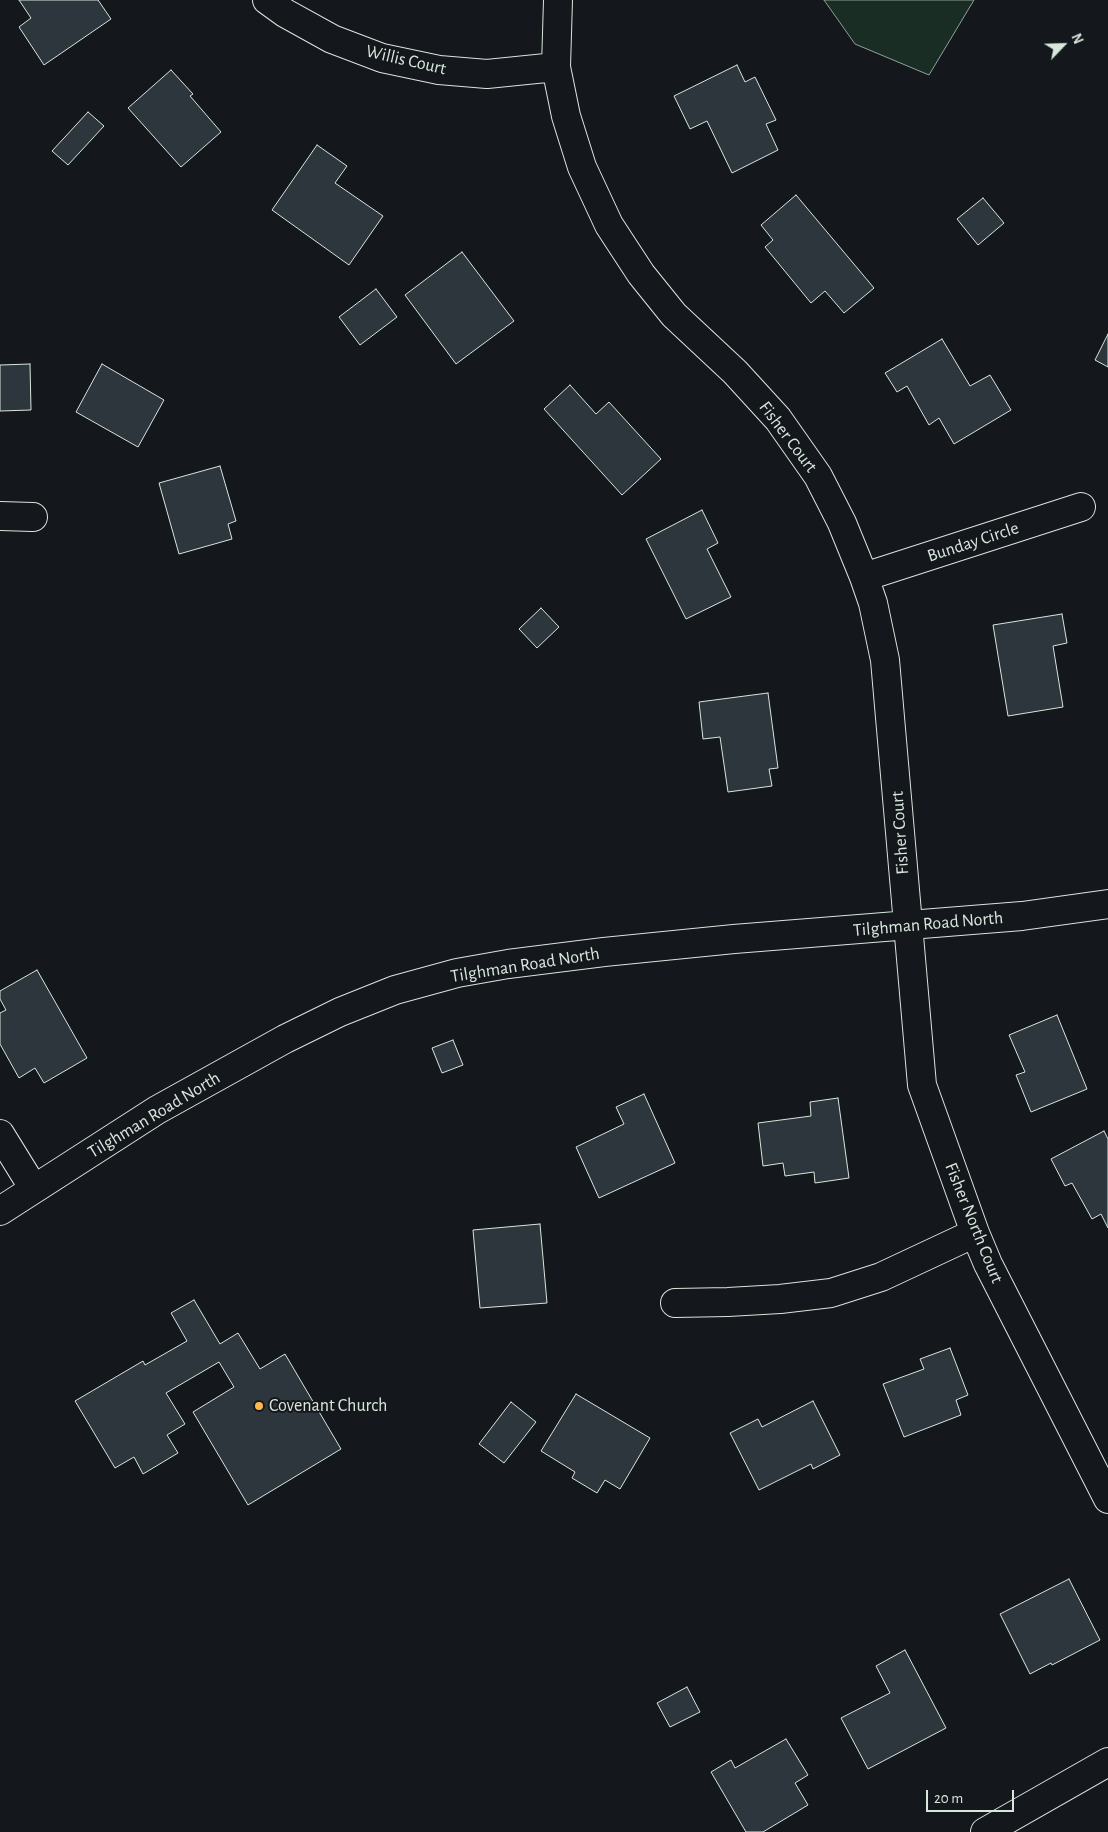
<!DOCTYPE html>
<html>
<head>
<meta charset="utf-8">
<style>
	body { margin:0 }
	#map { position:relative; width:1108px; height:1832px; overflow:hidden; background:#14181c; font-family:"Alegreya Sans",sans-serif }
	canvas { display:block }
	.north { position:absolute; left:1038px; top:20px; width:50px; height:50px; -webkit-text-stroke:4px #14181c; paint-order:stroke; rotate:66deg; font-size:14px; font-weight:700; line-height:20px; text-align:center; color:#d8e6dc }
	.north::after { content:''; display:block; margin:auto; width:18px; height:22px; background:#d8e6dc; clip-path:polygon(50% 0,100% 100%,50% 72%,0 100%) }
	.scale { position:absolute; left:926px; top:1790px; width:88px; height:22px; box-sizing:border-box; border:2px solid #d8e6dc; border-top:0; padding-left:6px; font-size:15px; line-height:18px; white-space:nowrap; color:#d8e6dc; -webkit-text-stroke:4px #14181c; paint-order:stroke }
</style>
</head>
<body>
<div id="map">
<canvas width="1108" height="1832"></canvas>
<div class="north">N</div>
<div class="scale">20 m</div>
</div>
<script>
const g = document.querySelector('canvas').getContext('2d');
g.lineJoin = 'round';
function fillPath(path, color) { g.fillStyle = color; g.fill(path, 'evenodd'); }
const poly = rows => new Path2D(rows.map(r => 'M' + r).join(''));
function stroke(path, color, width, dash) { g.strokeStyle = color; g.lineWidth = width; g.lineCap = dash ? 'butt' : 'round'; g.setLineDash(dash || []); g.stroke(path); }
function label(font, color, halo, rows, align = 'center') {
  g.font = font + ' "Alegreya Sans",sans-serif'; g.lineWidth = 4; g.setLineDash([]); g.textBaseline = 'middle'; g.strokeStyle = halo; g.fillStyle = color; for (const [text, x, y, turn = 0] of rows) {
    g.save(); g.translate(x, y); g.rotate((+turn || 0) * Math.PI / 180); g.textAlign = isNaN(turn) ? turn : align; if (halo) g.strokeText(text, 0, 0); g.fillText(text, 0, 0); g.restore();
  }
}
const green = poly([
	[824,0,974,0,929,75,855,44,824,0]
]);
const building = poly([
	[19,0,98,0,111,19,44,65,19,27,31,18,19,0],
	[737,65,745,82,755,77,776,120,766,124,778,150,732,173,707,121,690,129,674,96,737,65],
	[171,70,193,94,190,96,221,132,181,167,128,108,171,70],
	[88,112,104,126,68,165,52,151,88,112],
	[317,145,347,166,335,183,383,216,349,265,272,210,317,145],
	[796,195,874,288,844,313,825,291,811,303,765,247,773,240,761,225,796,195],
	[983,198,1004,223,978,245,957,219,983,198],
	[462,252,514,321,456,364,405,295,462,252],
	[376,289,397,317,360,345,339,317,376,289],
	[1108,334,1108,367,1095,360,1108,334],
	[942,339,970,386,990,375,1011,410,954,444,939,418,929,425,907,386,897,392,885,373,942,339],
	[30,364,31,410,0,411,0,365,30,364],
	[102,364,164,400,138,447,76,412,102,364],
	[570,385,596,414,609,402,661,459,622,495,544,409,570,385],
	[220,466,236,521,228,524,232,539,179,554,159,483,220,466],
	[702,510,718,543,707,549,731,597,686,619,646,539,702,510],
	[541,608,559,627,537,648,519,629,541,608],
	[1062,614,1067,643,1053,646,1063,707,1008,716,993,625,1062,614],
	[768,693,778,768,769,769,772,786,728,792,720,737,703,739,699,702,768,693],
	[37,970,87,1058,44,1083,35,1068,19,1078,0,1044,0,1013,6,1010,0,999,0,991,37,970],
	[1057,1015,1087,1089,1031,1112,1016,1075,1025,1072,1009,1035,1057,1015],
	[453,1040,463,1065,442,1073,432,1048,453,1040],
	[644,1094,675,1163,599,1198,576,1147,624,1124,616,1107,644,1094],
	[838,1098,849,1178,815,1183,814,1172,785,1176,783,1163,763,1166,758,1123,811,1116,810,1102,838,1098],
	[1104,1131,1108,1139,1108,1228,1101,1214,1092,1219,1072,1183,1065,1186,1051,1159,1104,1131],
	[540,1224,547,1303,480,1308,473,1230,540,1224],
	[194,1300,220,1344,238,1333,260,1369,285,1354,341,1449,248,1505,193,1412,234,1387,219,1362,166,1393,185,1424,167,1435,178,1453,143,1474,134,1457,115,1468,75,1401,143,1361,145,1365,187,1341,171,1313,194,1300],
	[950,1348,968,1395,956,1400,961,1415,904,1437,883,1384,924,1369,920,1359,950,1348],
	[576,1394,650,1438,620,1489,605,1480,597,1493,572,1478,575,1472,541,1451,576,1394],
	[813,1401,840,1455,813,1469,811,1464,759,1490,730,1433,758,1419,762,1427,813,1401],
	[511,1402,536,1422,504,1463,479,1444,511,1402],
	[1069,1579,1100,1640,1052,1665,1051,1663,1030,1674,1000,1614,1069,1579],
	[905,1650,946,1728,868,1769,841,1718,890,1693,876,1666,905,1650],
	[687,1687,700,1712,670,1727,657,1703,687,1687],
	[786,1739,808,1775,795,1783,808,1805,763,1832,746,1832,711,1772,731,1760,735,1768,786,1739]
]);
const minor = poly([
	[267,0,285,13,332,39,382,58,439,70,487,74,556,67],
	[558,0,556,67,566,116,582,167,609,225,641,274,674,315,735,372,778,419,818,476,842,523,864,577,873,603,885,660,922,1085,975,1233,988,1264,1108,1499],
	[0,516,33,517],
	[864,577,1081,507],
	[0,1134,34,1189],
	[0,1211,157,1110,285,1039,340,1012,395,990,457,973,508,964,604,952,734,939,1022,916,1108,904],
	[675,1303,728,1302,780,1299,831,1293,881,1277,975,1233],
	[985,1832,1108,1762]
]);
const markers = [
	[259,1406,5,"#ffb74d"]
];
const streetNames = [
	["Willis Court",406,60,13],
	["Fisher Court",788,437,53],
	["Bunday Circle",973,542,-18],
	["Fisher Court",900,833,-94],
	["Tilghman Road North",928,924,-5],
	["Tilghman Road North",525,965,-9],
	["Tilghman Road North",154,1115,-31],
	["Fisher North Court",974,1223,68]
];
const poiNames = [
	["Covenant Church",269,1406]
];
fillPath(green, '#1a2d24');
stroke(green, '#939e99', 1);
fillPath(building, '#2c363c');
stroke(building, '#d8e6dc', 1);
stroke(minor, '#d8e6dc', 30);
stroke(minor, '#14181c', 28);
for (const [x, y, r, color] of markers) { const dot = new Path2D(); dot.arc(x, y, r, 0, 2 * Math.PI); g.fillStyle = color; g.fill(dot); stroke(dot, '#14181c', 2); }
label('18px', '#d8e6dc', '#14181c', streetNames);
label('18px', '#d8e6dc', '#14181c', poiNames, 'left');
</script>
</body>
</html>
